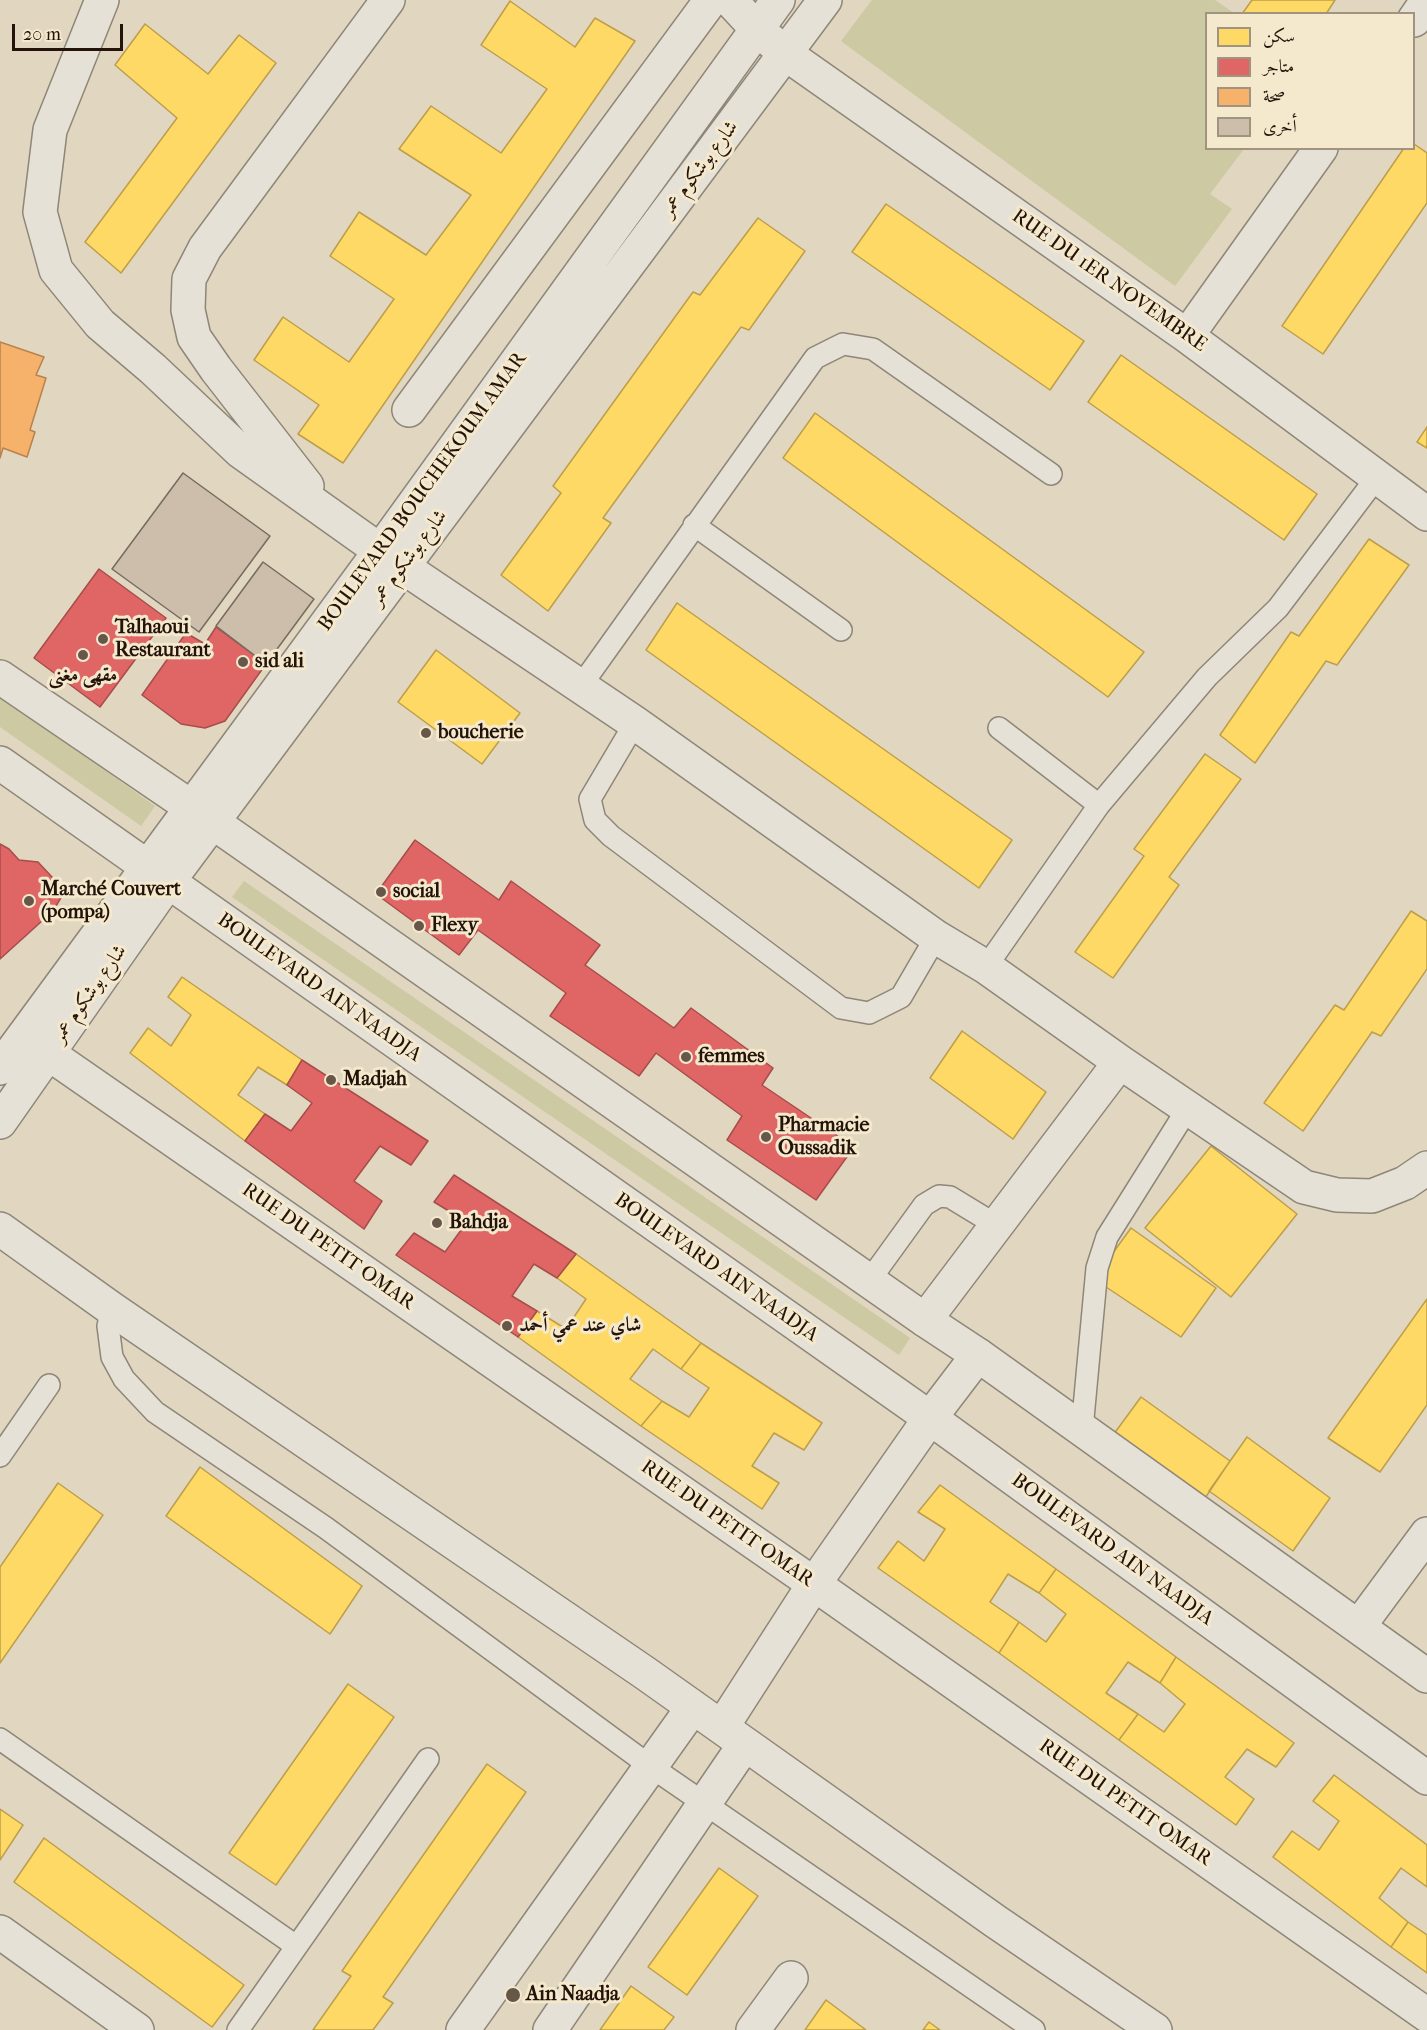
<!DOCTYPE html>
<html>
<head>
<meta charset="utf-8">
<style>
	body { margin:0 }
	#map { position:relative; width:1427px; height:2030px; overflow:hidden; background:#e1d6bf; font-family:"IM FELL French Canon",Amiri,serif }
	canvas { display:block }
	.legend { position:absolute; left:1205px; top:12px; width:210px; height:138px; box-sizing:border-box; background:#f4e8cd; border:2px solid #a0937f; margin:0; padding:8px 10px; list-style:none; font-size:18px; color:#231309 }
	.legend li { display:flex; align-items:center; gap:12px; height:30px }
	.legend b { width:30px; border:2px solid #a0937f }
	.scale { position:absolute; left:12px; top:24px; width:111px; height:27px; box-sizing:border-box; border:3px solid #231309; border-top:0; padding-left:8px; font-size:18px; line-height:21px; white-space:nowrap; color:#231309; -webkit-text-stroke:4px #f4e8cd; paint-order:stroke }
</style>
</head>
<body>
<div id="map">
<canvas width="1427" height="2030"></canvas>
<ul class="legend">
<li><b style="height:16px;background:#ffd966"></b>سكن</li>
<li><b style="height:16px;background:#e06666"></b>متاجر</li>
<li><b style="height:16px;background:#f6b26b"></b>صحة</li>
<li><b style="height:16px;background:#cdbdab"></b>أخرى</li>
</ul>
<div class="scale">20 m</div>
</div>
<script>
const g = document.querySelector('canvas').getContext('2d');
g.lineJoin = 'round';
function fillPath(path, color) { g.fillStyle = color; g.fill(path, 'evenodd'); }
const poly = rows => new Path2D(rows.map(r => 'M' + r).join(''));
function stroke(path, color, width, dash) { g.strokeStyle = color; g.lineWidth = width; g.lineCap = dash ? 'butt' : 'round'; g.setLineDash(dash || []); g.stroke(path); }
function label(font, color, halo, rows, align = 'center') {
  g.font = font + ' "IM FELL French Canon",Amiri,serif'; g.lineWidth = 6; g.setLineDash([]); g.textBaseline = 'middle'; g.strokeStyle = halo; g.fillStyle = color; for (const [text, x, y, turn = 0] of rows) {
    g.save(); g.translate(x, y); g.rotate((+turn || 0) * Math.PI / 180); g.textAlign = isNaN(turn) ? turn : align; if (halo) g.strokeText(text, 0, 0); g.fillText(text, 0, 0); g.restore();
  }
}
const green = poly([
	[872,0,1215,0,1234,13,1206,14,1206,148,1244,149,1210,194,1232,209,1175,286,841,41],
	[0,696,155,806,141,826,0,727],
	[244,881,910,1338,899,1355,232,897]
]);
const homes = poly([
	[1252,0,1335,0,1326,14,1242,14,1252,0],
	[510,1,575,47,595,18,635,41,343,463,298,434,319,405,254,360,283,317,349,362,394,299,330,256,359,212,426,255,471,195,399,149,431,106,501,153,547,89,481,45,510,1],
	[145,24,208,74,239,35,276,63,121,273,85,242,177,118,115,65,145,24],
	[1414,144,1427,153,1427,203,1323,354,1282,326,1404,148,1414,148,1414,144],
	[886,204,1084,341,1050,390,852,252,886,204],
	[758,218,805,251,749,330,741,327,603,518,611,523,548,611,501,575,561,493,553,486,693,292,700,295,758,218],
	[1121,355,1317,494,1284,540,1088,402,1121,355],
	[815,413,1144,652,1108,697,783,458,815,413],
	[1427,427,1427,448,1417,442,1427,427],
	[1369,539,1409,565,1337,665,1326,661,1255,763,1220,735,1291,632,1299,636,1369,539],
	[677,603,1012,840,979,888,646,650,677,603],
	[436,650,520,713,482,764,398,702,436,650],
	[1205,754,1241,779,1169,877,1179,885,1113,978,1075,952,1144,856,1134,849,1205,754],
	[1411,911,1427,921,1427,969,1381,1036,1372,1032,1303,1131,1264,1103,1335,1005,1344,1010,1411,911],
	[182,977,302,1060,287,1085,258,1067,238,1095,265,1114,245,1141,130,1053,148,1028,171,1046,191,1015,168,997,182,977],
	[962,1031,1046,1092,1013,1139,930,1078,962,1031],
	[1211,1146,1297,1214,1231,1297,1145,1228,1211,1146],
	[1131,1228,1216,1288,1181,1337,1094,1279,1131,1228],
	[576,1254,701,1343,681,1369,653,1349,630,1379,662,1401,641,1426,518,1337,537,1311,566,1329,586,1299,557,1278,576,1254],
	[1427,1299,1427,1405,1380,1472,1328,1438,1427,1299],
	[701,1343,822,1423,804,1450,774,1433,752,1466,779,1483,762,1509,641,1426,662,1401,689,1417,709,1388,681,1369,701,1343],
	[1141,1397,1230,1461,1199,1507,1108,1442,1141,1397],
	[1247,1437,1330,1498,1293,1551,1209,1491,1247,1437],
	[200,1467,362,1586,330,1634,166,1516,200,1467],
	[58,1483,103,1515,0,1663,0,1567,58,1483],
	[940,1485,1056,1569,1039,1593,1008,1574,990,1602,1019,1622,999,1653,878,1568,898,1541,924,1561,945,1529,918,1512,940,1485],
	[1056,1569,1176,1657,1160,1683,1128,1662,1106,1693,1138,1714,1119,1740,999,1653,1019,1622,1046,1642,1066,1614,1039,1593,1056,1569],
	[1176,1657,1294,1743,1276,1767,1247,1749,1225,1777,1254,1799,1236,1825,1119,1740,1138,1714,1164,1732,1185,1704,1160,1683,1176,1657],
	[348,1684,394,1717,276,1885,229,1853,348,1684],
	[487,1764,526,1792,383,1997,393,2003,373,2030,313,2030,351,1976,342,1971,487,1764],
	[1334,1775,1427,1845,1427,1887,1401,1868,1379,1898,1408,1922,1391,1947,1273,1857,1292,1831,1319,1850,1339,1821,1313,1801,1334,1775],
	[0,1809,23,1825,0,1860,0,1809],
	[44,1838,244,1985,212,2027,14,1882,44,1838],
	[719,1868,758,1896,687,1995,648,1967,719,1868],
	[1408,1922,1427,1935,1427,1973,1391,1947,1408,1922],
	[631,1986,674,2017,664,2030,600,2030,631,1986],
	[826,2000,866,2030,805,2030,826,2000],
	[929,2022,940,2030,923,2030,929,2022]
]);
const shops = poly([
	[99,569,166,618,100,707,34,658,99,569],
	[216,627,266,664,225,721,205,728,181,724,142,695,186,633,205,644,216,627],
	[415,840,499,900,511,881,600,945,585,965,674,1028,691,1008,773,1068,762,1085,854,1147,816,1200,727,1140,742,1116,656,1053,639,1076,550,1016,566,993,478,930,459,955,376,894,415,840],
	[0,844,9,849,19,860,38,862,65,891,53,911,0,959,0,844],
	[302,1060,428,1141,411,1165,380,1146,354,1181,382,1201,364,1229,245,1141,265,1114,291,1131,312,1103,287,1085,302,1060],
	[454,1175,576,1254,557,1278,534,1264,512,1296,537,1311,518,1337,396,1255,414,1233,445,1252,467,1222,434,1202,454,1175]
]);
const health = poly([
	[0,342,44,357,36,375,46,378,30,430,35,432,27,457,3,448,0,458,0,342]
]);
const building = poly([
	[183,473,270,536,199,632,112,569,183,473],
	[263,562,314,599,266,664,216,626,263,562]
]);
const service = poly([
	[694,525,841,630],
	[580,687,815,358,843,344,873,349,1051,474],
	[635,723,590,799,595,820,611,836,841,1008,869,1013,901,997,936,937],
	[999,728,1099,805],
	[986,967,1099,805,1207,677,1278,608,1377,477],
	[869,1281,924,1205,939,1196,950,1197,996,1225],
	[112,1309,108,1326,112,1357,124,1379,155,1412,326,1528,650,1766,1034,2030],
	[1082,1429,1097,1268,1107,1237,1188,1108],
	[0,1456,49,1385],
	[0,1739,296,1946],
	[238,2030,428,1759]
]);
const minor = poly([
	[102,0,50,130,40,212,56,270,100,324,153,369,240,451,403,567,635,723,936,937,986,967,1120,1062,1304,1187,1337,1195,1372,1196,1405,1183,1427,1168],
	[730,0,757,29,786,54,1187,336,1427,514],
	[1414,20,1427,1],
	[1187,336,1321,148],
	[409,410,711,0],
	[307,486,216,369,194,337,188,310,189,279,205,248,388,0],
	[26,1038,814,1584,1427,2015],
	[0,1229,112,1309,645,1673,995,1921,1155,2030],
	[925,1320,1120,1062],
	[1359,1626,1427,1534],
	[722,1727,814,1584,930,1418,978,1355],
	[0,1932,137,2030],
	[463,2030,693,1707],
	[550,2030,745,1744],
	[753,2030,791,1978]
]);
const tertiary = poly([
	[0,677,191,807,925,1320,978,1355,1427,1676],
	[0,763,930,1418,1427,1778],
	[0,1068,380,551,778,0],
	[0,1122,168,882,825,0]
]);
const markers = [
	[103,639,6,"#665749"],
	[83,655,6,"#665749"],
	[243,662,6,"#665749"],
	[426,733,6,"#665749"],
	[381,892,6,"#665749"],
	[29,901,6,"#665749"],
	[419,926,6,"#665749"],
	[686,1057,6,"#665749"],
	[331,1080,6,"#665749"],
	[766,1137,6,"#665749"],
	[437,1223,6,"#665749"],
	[507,1326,6,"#665749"],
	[513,1995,8,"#665749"]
];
const streetNames = [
	["شارع بوشكوم عمر",700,169,-53],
	["RUE DU 1ER NOVEMBRE",1109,281,35],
	["BOULEVARD BOUCHEKOUM AMAR",423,492,-54],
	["شارع بوشكوم عمر",409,558,-53],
	["BOULEVARD AIN NAADJA",319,988,35],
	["شارع بوشكوم عمر",90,994,-55],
	["RUE DU PETIT OMAR",328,1247,35],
	["BOULEVARD AIN NAADJA",716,1268,35],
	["RUE DU PETIT OMAR",727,1524,35],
	["BOULEVARD AIN NAADJA",1112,1550,36],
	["RUE DU PETIT OMAR",1125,1803,35]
];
const poiNames = [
	["Talhaoui",115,628],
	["Restaurant",115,651],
	["sid ali",255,662],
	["مقهى مغنى",83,676,"center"],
	["boucherie",438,733],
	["Marché Couvert",41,890],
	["(pompa)",41,913],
	["social",393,892],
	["Flexy",431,926],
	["femmes",698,1057],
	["Madjah",343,1080],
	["Pharmacie",778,1126],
	["Oussadik",778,1149],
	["Bahdja",449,1223],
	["شاي عند عمي أحمد",519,1326],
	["Ain Naadja",526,1995]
];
fillPath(green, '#cdc9a2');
fillPath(homes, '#ffd966');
stroke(homes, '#bd9e4a', 1.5);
fillPath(shops, '#e06666');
stroke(shops, '#a74d4a', 1.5);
fillPath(health, '#f6b26b');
stroke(health, '#b7824e', 1.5);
fillPath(building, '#cdbdab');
stroke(building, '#746c5f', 1.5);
stroke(service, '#8e8678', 24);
stroke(minor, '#8e8678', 36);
stroke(tertiary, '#8e8678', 36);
stroke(service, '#e6e1d6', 21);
stroke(minor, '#e6e1d6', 33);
stroke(tertiary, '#e6e1d6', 33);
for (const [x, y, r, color] of markers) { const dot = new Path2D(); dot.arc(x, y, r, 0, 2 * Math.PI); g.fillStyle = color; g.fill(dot); stroke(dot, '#f4e8cd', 2); }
label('20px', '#231309', '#f4e8cd', streetNames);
label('bold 20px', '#231309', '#f4e8cd', poiNames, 'left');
</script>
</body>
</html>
